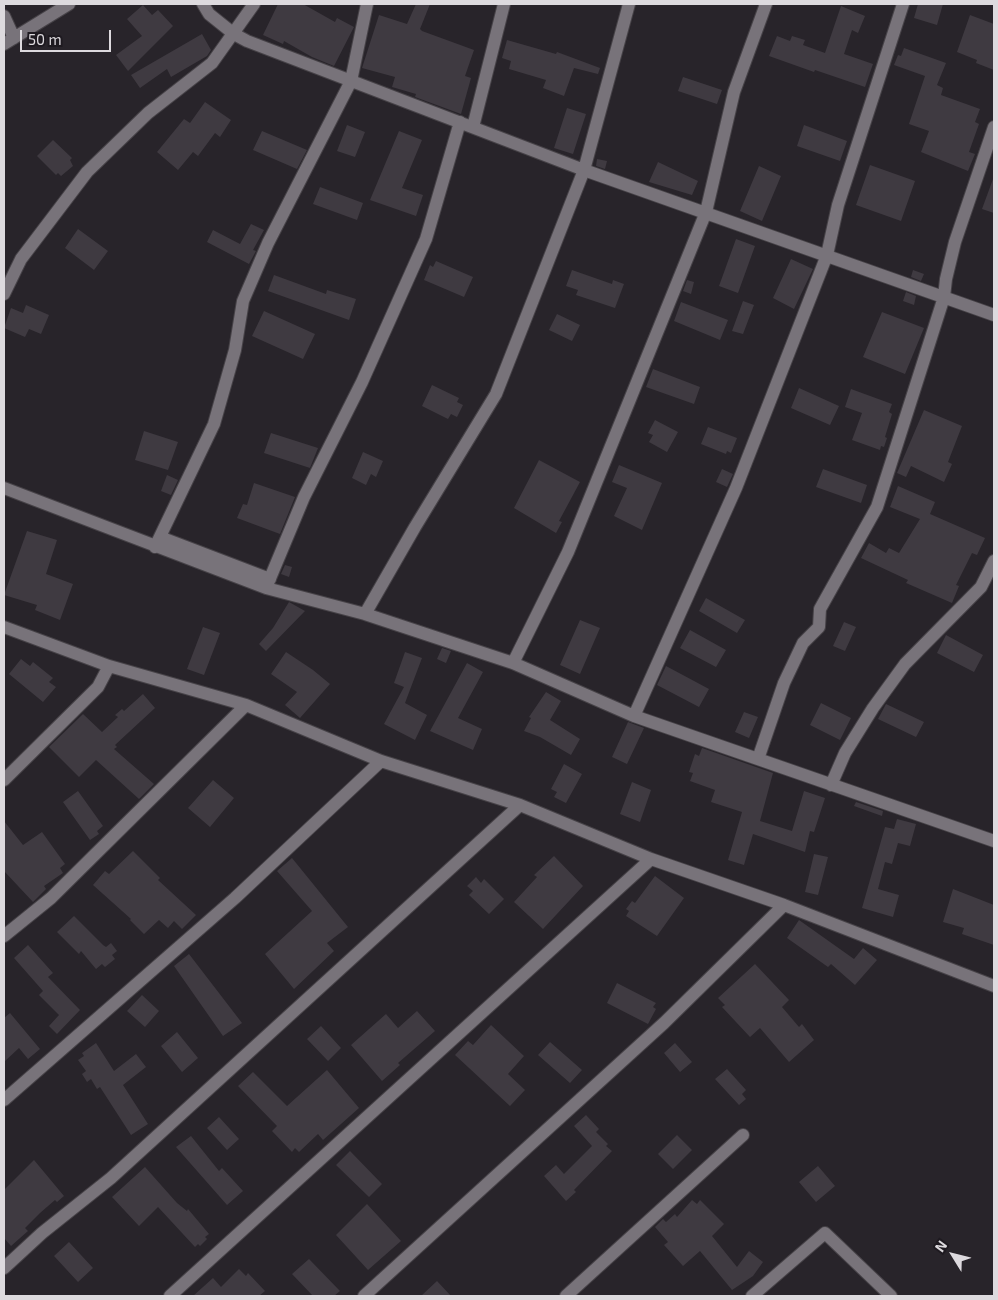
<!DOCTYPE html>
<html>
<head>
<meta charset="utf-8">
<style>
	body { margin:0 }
	#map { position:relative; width:998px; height:1300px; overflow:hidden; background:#28242a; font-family:"Exo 2",sans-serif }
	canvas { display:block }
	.frame { position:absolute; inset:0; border:5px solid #dddade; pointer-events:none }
	.north { position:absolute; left:928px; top:1230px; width:50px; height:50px; -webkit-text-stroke:4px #1e1a20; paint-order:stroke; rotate:306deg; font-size:14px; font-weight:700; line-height:20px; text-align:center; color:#dddade }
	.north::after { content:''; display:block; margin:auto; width:18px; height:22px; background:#dddade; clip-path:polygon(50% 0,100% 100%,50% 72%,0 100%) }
	.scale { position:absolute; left:20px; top:30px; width:91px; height:22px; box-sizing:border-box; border:2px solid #dddade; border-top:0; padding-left:6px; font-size:15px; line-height:18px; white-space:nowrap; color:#dddade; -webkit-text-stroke:4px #1e1a20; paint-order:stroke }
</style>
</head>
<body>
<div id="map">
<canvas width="998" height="1300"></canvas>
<div class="frame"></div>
<div class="north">N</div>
<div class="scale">50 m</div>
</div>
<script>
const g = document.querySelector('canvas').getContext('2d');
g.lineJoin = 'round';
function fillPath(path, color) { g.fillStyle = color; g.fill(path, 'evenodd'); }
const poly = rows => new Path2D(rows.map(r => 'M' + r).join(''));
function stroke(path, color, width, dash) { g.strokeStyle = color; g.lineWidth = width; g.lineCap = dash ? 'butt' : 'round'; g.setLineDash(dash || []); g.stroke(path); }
const building = poly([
	[278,4,303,4,335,22,337,18,354,27,334,66,312,57,284,41,283,44,263,35],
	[416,4,430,4,420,29,422,31,474,50,465,76,471,78,461,114,415,97,416,94,392,87,395,77,362,68,379,15,407,24],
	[918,4,943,4,937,25,914,18],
	[143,5,152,15,158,10,173,26,128,71,116,55,142,36,127,19],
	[841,6,865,16,858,33,852,30,844,54,873,64,865,87,815,70,814,72,769,56,777,36,790,41,792,36,805,40,803,45,825,53],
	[970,15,994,24,994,70,976,63,977,60,957,52],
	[202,34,211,50,207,56,171,77,167,69,140,88,131,75],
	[507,40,556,54,557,52,600,68,598,74,574,68,564,96,543,88,546,80,509,69,511,61,502,58],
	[904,48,946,63,937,85,943,88,941,95,980,109,975,122,979,124,969,152,975,154,968,171,921,152,929,131,909,124,925,76,894,65,898,55,901,56],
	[683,77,722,90,717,104,678,91],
	[205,102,231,120,220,137,215,133,198,156,193,152,178,170,157,152,184,119,190,123],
	[567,108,586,114,573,154,554,148],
	[347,125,365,132,355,157,337,151],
	[804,125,847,141,840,161,797,146],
	[262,131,307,150,297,169,253,150],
	[399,131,422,140,402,188,423,195,416,216,370,200],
	[53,140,72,158,70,160,73,166,61,176,58,173,56,175,37,156],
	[597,159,607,161,605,169,596,166],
	[658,162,698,181,692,195,649,182],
	[870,165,915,181,901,221,856,205],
	[759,166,781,176,762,221,740,211],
	[993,179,994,179,994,213,982,209],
	[320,187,363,203,357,220,313,204],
	[251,224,264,230,253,250,256,251,249,264,207,242,213,230,240,244],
	[78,229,108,251,94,270,65,248],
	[736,239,755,246,738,293,719,286],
	[791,259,813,269,794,309,773,298],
	[436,261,473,277,464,297,424,280,430,265,433,267],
	[572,270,612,284,613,280,624,284,615,308,576,295,578,290,566,286],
	[913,270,924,274,921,281,911,277],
	[274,275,326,294,327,290,356,299,349,320,268,291],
	[687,280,694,282,691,294,683,291],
	[906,292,916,296,914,305,903,301],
	[743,301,754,305,743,334,732,331],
	[681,302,728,320,720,340,674,321],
	[26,305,49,315,41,334,29,329,25,337,4,328,11,308,23,313],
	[264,311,315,334,303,359,252,336],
	[882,312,924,328,905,374,863,357],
	[557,314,580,325,572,341,549,330],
	[653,369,700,387,694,404,646,387],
	[432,385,459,398,457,402,463,405,457,417,451,414,448,419,422,406],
	[799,388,839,406,830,425,791,408],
	[851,389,892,404,889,412,892,414,885,437,887,438,884,447,881,446,880,450,852,440,862,413,845,407],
	[924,410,962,426,948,462,952,464,944,482,911,466,906,477,897,473],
	[655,420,678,432,667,452,649,442,653,435,648,433],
	[708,427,737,438,731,453,727,451,726,454,701,444],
	[144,431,178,442,168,470,135,460],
	[271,433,318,448,310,468,264,453],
	[363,452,383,461,376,477,371,474,366,485,352,478],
	[539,460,580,482,559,521,562,522,556,533,514,508],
	[619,465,662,483,642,530,614,516,627,488,612,482],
	[722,469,733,474,727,487,716,482],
	[823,469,867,485,861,503,816,487],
	[167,475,178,480,171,495,161,491],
	[254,483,295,497,280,534,237,518,243,504,247,505],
	[898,486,935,502,930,514,985,538,977,555,972,553,956,585,959,586,952,603,906,583,908,580,861,558,869,543,886,553,889,548,899,553,920,519,890,507],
	[27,531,57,540,46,574,73,584,60,620,35,610,37,605,4,595],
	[285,565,292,567,289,577,281,574],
	[706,598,745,620,737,633,699,611],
	[289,602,305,611,266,651,259,644,273,628],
	[580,620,600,628,580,674,560,665],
	[844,622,856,627,845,651,833,646],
	[203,627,220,633,204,675,187,669],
	[690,630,726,650,716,667,680,648],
	[946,635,983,655,974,672,937,653],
	[442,648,451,651,446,663,437,659],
	[286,652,313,670,330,684,300,718,285,705,297,692,271,674],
	[405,652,422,658,405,703,427,715,415,740,384,724,404,687,394,683],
	[21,659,30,666,33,662,53,678,49,682,56,687,43,702,9,674],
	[467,663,483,672,458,718,482,729,473,750,430,731],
	[666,666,709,689,699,707,657,685],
	[546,692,561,701,550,720,580,739,571,755,540,737,524,731,531,718,529,717],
	[143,694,155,708,115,745,117,747,114,749,154,784,139,799,96,760,79,777,49,747,83,714,102,732,118,717,115,715,122,709,124,711],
	[821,703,851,718,840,740,810,725],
	[886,704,924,722,916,737,878,719],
	[744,712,758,717,749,738,735,732],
	[628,722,644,728,627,764,612,757],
	[702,748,773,773,760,821,792,831,804,791,825,798,814,832,810,831,805,852,753,834,744,865,728,860,742,812,711,802,715,790,690,781,693,773,689,772,695,754,699,756],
	[564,764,582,774,566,803,554,797,557,792,551,789],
	[213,780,234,798,210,827,188,808],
	[632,782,651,790,640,822,620,814],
	[78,791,103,826,97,831,99,834,90,840,63,802],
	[856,802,883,811,882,816,854,806],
	[897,819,916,824,910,846,898,843,892,864,885,862,878,889,899,895,893,917,862,908,885,827,894,829],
	[4,821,23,845,42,832,65,864,60,868,63,873,44,886,46,889,33,902,4,871],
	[133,851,160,878,158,880,196,915,182,929,174,921,168,928,159,920,144,934,130,920,131,919,93,885,105,871,109,874],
	[814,854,828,857,818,895,805,892],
	[554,856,583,886,543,929,514,902,537,877,534,875],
	[292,858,348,927,327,943,334,951,294,989,265,954,312,911,277,871],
	[655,876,684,898,657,936,626,916,629,911,626,909,632,901,635,903],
	[476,877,481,883,484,879,504,899,489,914,469,895,473,891,467,886],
	[953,889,994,905,994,945,962,934,964,928,943,922],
	[74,916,103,945,106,947,111,943,117,951,112,955,115,959,105,967,102,964,96,969,81,951,79,954,57,932],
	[799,920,854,959,863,948,877,960,855,985,831,964,828,967,787,938],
	[28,945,53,973,48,977,80,1010,57,1034,49,1026,59,1015,39,995,43,991,14,958],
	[189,954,242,1023,223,1036,174,966],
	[755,964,789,1000,782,1007,799,1027,802,1024,814,1040,789,1062,760,1028,750,1037,722,1007,725,1005,718,998],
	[617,983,656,1003,653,1007,656,1009,648,1024,607,1003],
	[142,995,159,1011,145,1027,127,1011],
	[417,1011,435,1031,398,1063,400,1065,382,1081,351,1045,386,1014,398,1028],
	[10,1013,40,1049,28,1059,19,1048,4,1062,4,1018],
	[491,1025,524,1056,508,1074,525,1090,510,1106,455,1055,468,1041,473,1045],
	[321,1026,341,1048,328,1061,307,1039],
	[177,1032,198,1058,182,1072,161,1046],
	[550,1042,582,1070,570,1083,538,1055],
	[96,1043,114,1071,136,1054,146,1067,123,1085,148,1124,131,1135,100,1087,97,1089,91,1079,87,1082,82,1074,86,1071,78,1060,84,1056,82,1053],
	[675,1043,692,1062,680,1072,664,1053],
	[727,1069,746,1090,742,1094,746,1099,739,1105,715,1079],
	[327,1070,359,1108,323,1140,318,1134,299,1152,295,1148,292,1152,272,1131,277,1126,238,1086,253,1072,287,1106],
	[586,1115,599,1129,596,1132,608,1144,606,1146,612,1151,574,1190,576,1192,566,1201,544,1176,556,1165,564,1174,592,1146,574,1126],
	[219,1117,239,1139,227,1150,207,1128],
	[677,1135,692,1150,673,1169,658,1154],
	[191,1136,219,1171,222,1168,243,1191,227,1205,176,1147],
	[350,1151,382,1184,369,1197,336,1165],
	[34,1160,64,1196,57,1202,55,1200,40,1213,25,1228,28,1231,11,1246,4,1238,4,1190],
	[818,1166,835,1186,816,1202,799,1182],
	[145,1167,177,1203,187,1211,188,1209,209,1234,205,1237,207,1239,200,1246,198,1244,195,1247,158,1207,139,1226,112,1197],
	[692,1200,697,1204,700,1200,724,1224,712,1236,737,1267,749,1251,763,1262,753,1276,732,1290,700,1251,683,1266,664,1245,668,1242,655,1227,663,1219,666,1222,675,1214,677,1217],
	[367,1204,401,1241,368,1270,336,1235],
	[69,1242,93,1268,78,1282,54,1256],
	[309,1259,340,1291,334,1296,313,1296,292,1274],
	[239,1269,246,1276,248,1273,265,1291,259,1296,193,1296,213,1278,221,1287],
	[437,1281,451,1296,421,1296]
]);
const minor = poly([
	[203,4,209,14,234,34,247,41,584,170,994,315],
	[4,16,14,38],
	[4,44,69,4],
	[473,127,504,4],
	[4,294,21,259,87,172,148,113,212,63,254,4],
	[4,488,266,588,365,614,513,663,634,716,994,841],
	[160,537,270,579],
	[155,547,214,424,235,350,243,301,268,243,351,81,367,4],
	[266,588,304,497,362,382,426,239,460,122],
	[365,614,415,527,496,394,584,170,629,4],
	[4,627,109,666,246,705,381,761,520,805,651,859,784,905,994,986],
	[513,663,568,552,706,212,734,92,766,4],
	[634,716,736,488,827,255,838,205,903,4],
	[758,759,784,683,803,643,819,627,820,609,877,507,944,297,946,279,955,242,994,127],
	[4,780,98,687,109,666],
	[831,785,845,753,873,708,905,664,981,587,994,561],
	[4,936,51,898,246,705],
	[4,1100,235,898,381,761],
	[4,1268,42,1233,111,1178,520,805],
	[170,1296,651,859],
	[364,1296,664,1023,784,905],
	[566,1296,743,1135],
	[752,1296,825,1233,891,1296]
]);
fillPath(building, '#3f3a41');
stroke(minor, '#464247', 14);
stroke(minor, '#78737a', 12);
</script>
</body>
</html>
